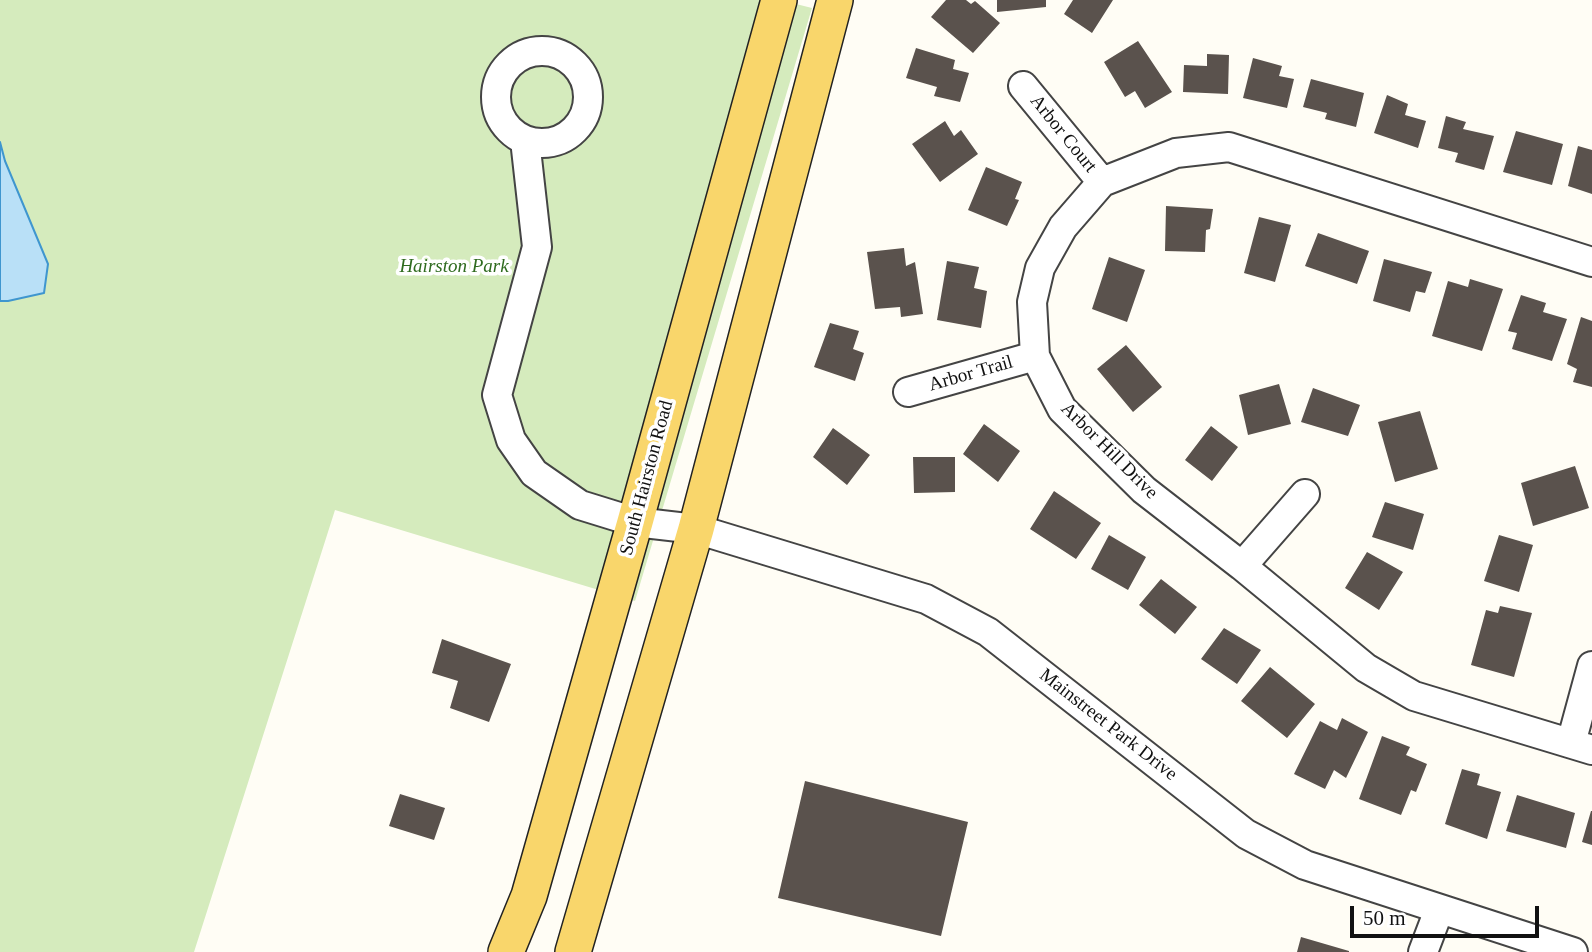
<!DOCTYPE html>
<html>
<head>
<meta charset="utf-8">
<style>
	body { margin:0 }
	#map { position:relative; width:1592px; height:952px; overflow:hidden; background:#fffdf5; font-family:"Times New Roman",serif }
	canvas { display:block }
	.scale { position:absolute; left:1350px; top:906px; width:189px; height:32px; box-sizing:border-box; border:4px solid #111; border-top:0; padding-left:9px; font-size:21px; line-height:24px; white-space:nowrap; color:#111; -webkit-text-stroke:5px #fff; paint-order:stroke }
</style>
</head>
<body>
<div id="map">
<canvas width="1592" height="952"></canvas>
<div class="scale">50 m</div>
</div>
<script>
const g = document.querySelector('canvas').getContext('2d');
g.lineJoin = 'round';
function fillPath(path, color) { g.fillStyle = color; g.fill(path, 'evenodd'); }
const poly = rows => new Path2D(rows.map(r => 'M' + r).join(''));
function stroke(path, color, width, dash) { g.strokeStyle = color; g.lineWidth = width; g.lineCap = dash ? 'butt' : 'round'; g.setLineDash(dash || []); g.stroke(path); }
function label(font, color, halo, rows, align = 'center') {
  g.font = font + ' "Times New Roman",serif'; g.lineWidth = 7; g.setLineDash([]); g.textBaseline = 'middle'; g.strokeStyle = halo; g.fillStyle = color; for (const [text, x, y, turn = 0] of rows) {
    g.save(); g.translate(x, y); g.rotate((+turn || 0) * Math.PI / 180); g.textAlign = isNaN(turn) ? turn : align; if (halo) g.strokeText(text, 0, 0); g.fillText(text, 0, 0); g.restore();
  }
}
const green = poly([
	[0,0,780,0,812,8,635,601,335,510,194,952,0,952]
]);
const water = poly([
	[0,142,5,161,48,264,44,293,8,301,0,301,0,142]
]);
const building = poly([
	[946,0,966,0,971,4,975,1,1000,23,973,53,931,17],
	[997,0,1046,0,1046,7,997,12],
	[1073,0,1113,0,1092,33,1064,14],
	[1138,41,1172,92,1145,108,1135,91,1125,97,1104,62],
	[916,48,955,60,953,69,969,73,960,102,934,96,937,87,906,78],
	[1207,54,1229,55,1228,94,1183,92,1184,65,1207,66],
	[1253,58,1282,66,1279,76,1294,79,1287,108,1243,98],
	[1311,79,1364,93,1356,127,1325,119,1327,113,1303,107],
	[1387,95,1408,104,1405,115,1426,121,1418,148,1374,133],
	[1446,116,1466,122,1463,129,1494,136,1484,170,1455,162,1458,153,1438,148],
	[945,121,954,136,961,130,978,154,940,182,912,144],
	[1516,131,1563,144,1552,185,1503,172],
	[1578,146,1592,150,1592,194,1568,186],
	[986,167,1022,182,1015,199,1019,200,1007,226,968,210],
	[1166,206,1213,209,1210,229,1206,230,1205,252,1165,251],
	[1259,217,1291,225,1275,282,1244,273],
	[1318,233,1369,251,1357,284,1305,266],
	[904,248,906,266,915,262,923,314,901,317,900,307,875,309,867,252],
	[1109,257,1145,270,1127,322,1092,309],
	[1384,259,1432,272,1425,293,1416,291,1410,312,1373,301],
	[947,261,979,267,974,288,987,291,981,328,937,320],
	[1470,279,1503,289,1482,351,1432,336,1448,281,1468,287],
	[1521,295,1546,303,1543,312,1567,319,1552,361,1512,349,1517,333,1508,331],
	[1581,317,1592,321,1592,387,1573,382,1577,369,1567,364],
	[830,323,859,331,853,349,864,353,855,381,814,367],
	[1126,345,1162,387,1133,412,1097,369],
	[1279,384,1291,424,1248,435,1239,395],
	[1313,388,1360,405,1348,436,1301,422],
	[1420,411,1438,469,1395,482,1378,422],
	[984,424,1020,451,998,482,963,454],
	[1211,426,1238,447,1212,481,1185,460],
	[833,428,870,455,847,485,813,457],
	[913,457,955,457,955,492,914,493],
	[1575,466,1589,508,1533,526,1521,483],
	[1054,491,1101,523,1076,559,1030,529],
	[1385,502,1424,514,1413,550,1372,537],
	[1109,535,1146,557,1128,590,1091,569],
	[1499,535,1533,545,1519,592,1484,581],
	[1367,552,1403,572,1379,610,1345,588],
	[1161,579,1197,607,1175,634,1139,605],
	[1500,606,1532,613,1514,677,1471,665,1486,610,1498,613],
	[1224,628,1261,650,1237,684,1201,659],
	[442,639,511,664,489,722,450,708,458,681,432,673],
	[1270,667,1315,704,1287,738,1241,701],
	[1342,718,1368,732,1346,778,1334,770,1325,789,1294,774,1320,721,1337,730],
	[1382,736,1410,747,1406,755,1427,764,1416,792,1411,790,1401,815,1359,799],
	[1462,769,1480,774,1477,785,1501,792,1487,839,1445,824],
	[805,781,968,822,941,936,778,898],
	[400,794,445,808,434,840,389,826],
	[1517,795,1575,813,1566,848,1506,831],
	[1591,811,1592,811,1592,845,1582,842],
	[1301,937,1349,951,1349,952,1297,952]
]);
const minor = poly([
	'496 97a46 46 0 1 1 92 0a46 46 0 1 1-92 0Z',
	[1023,86,1102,182],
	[525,140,537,247,497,395,511,440,534,473,580,505,635,522,696,529,926,599,988,632,1246,834,1305,865,1573,952],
	[1592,262,1229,147,1176,153,1102,182,1063,227,1040,268,1032,302,1035,356,1062,409,1144,490,1242,566,1366,668,1414,696,1592,750],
	[908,392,1035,356],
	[1242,566,1305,494],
	[1571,743,1592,666],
	[1423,952,1439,910]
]);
const major = poly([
	[506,952,529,896,635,522,779,0],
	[573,952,696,529,835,0]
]);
const streetNames = [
	["Arbor Court",1063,134,51],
	["Arbor Trail",971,374,-16],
	["Arbor Hill Drive",1109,451,45],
	["South Hairston Road",647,478,-75],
	["Mainstreet Park Drive",1108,725,38]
];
const parkNames = [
	["Hairston Park",454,267]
];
fillPath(green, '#d5ebbd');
fillPath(water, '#b9e0f7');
stroke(water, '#3f96cf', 2);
fillPath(building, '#5a524d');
stroke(minor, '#444', 32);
stroke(major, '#222', 38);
stroke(minor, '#fff', 28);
stroke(major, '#f9d66b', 35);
label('19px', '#111', '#fff', streetNames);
label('italic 19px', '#2f6b1f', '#fff', parkNames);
</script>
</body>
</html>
